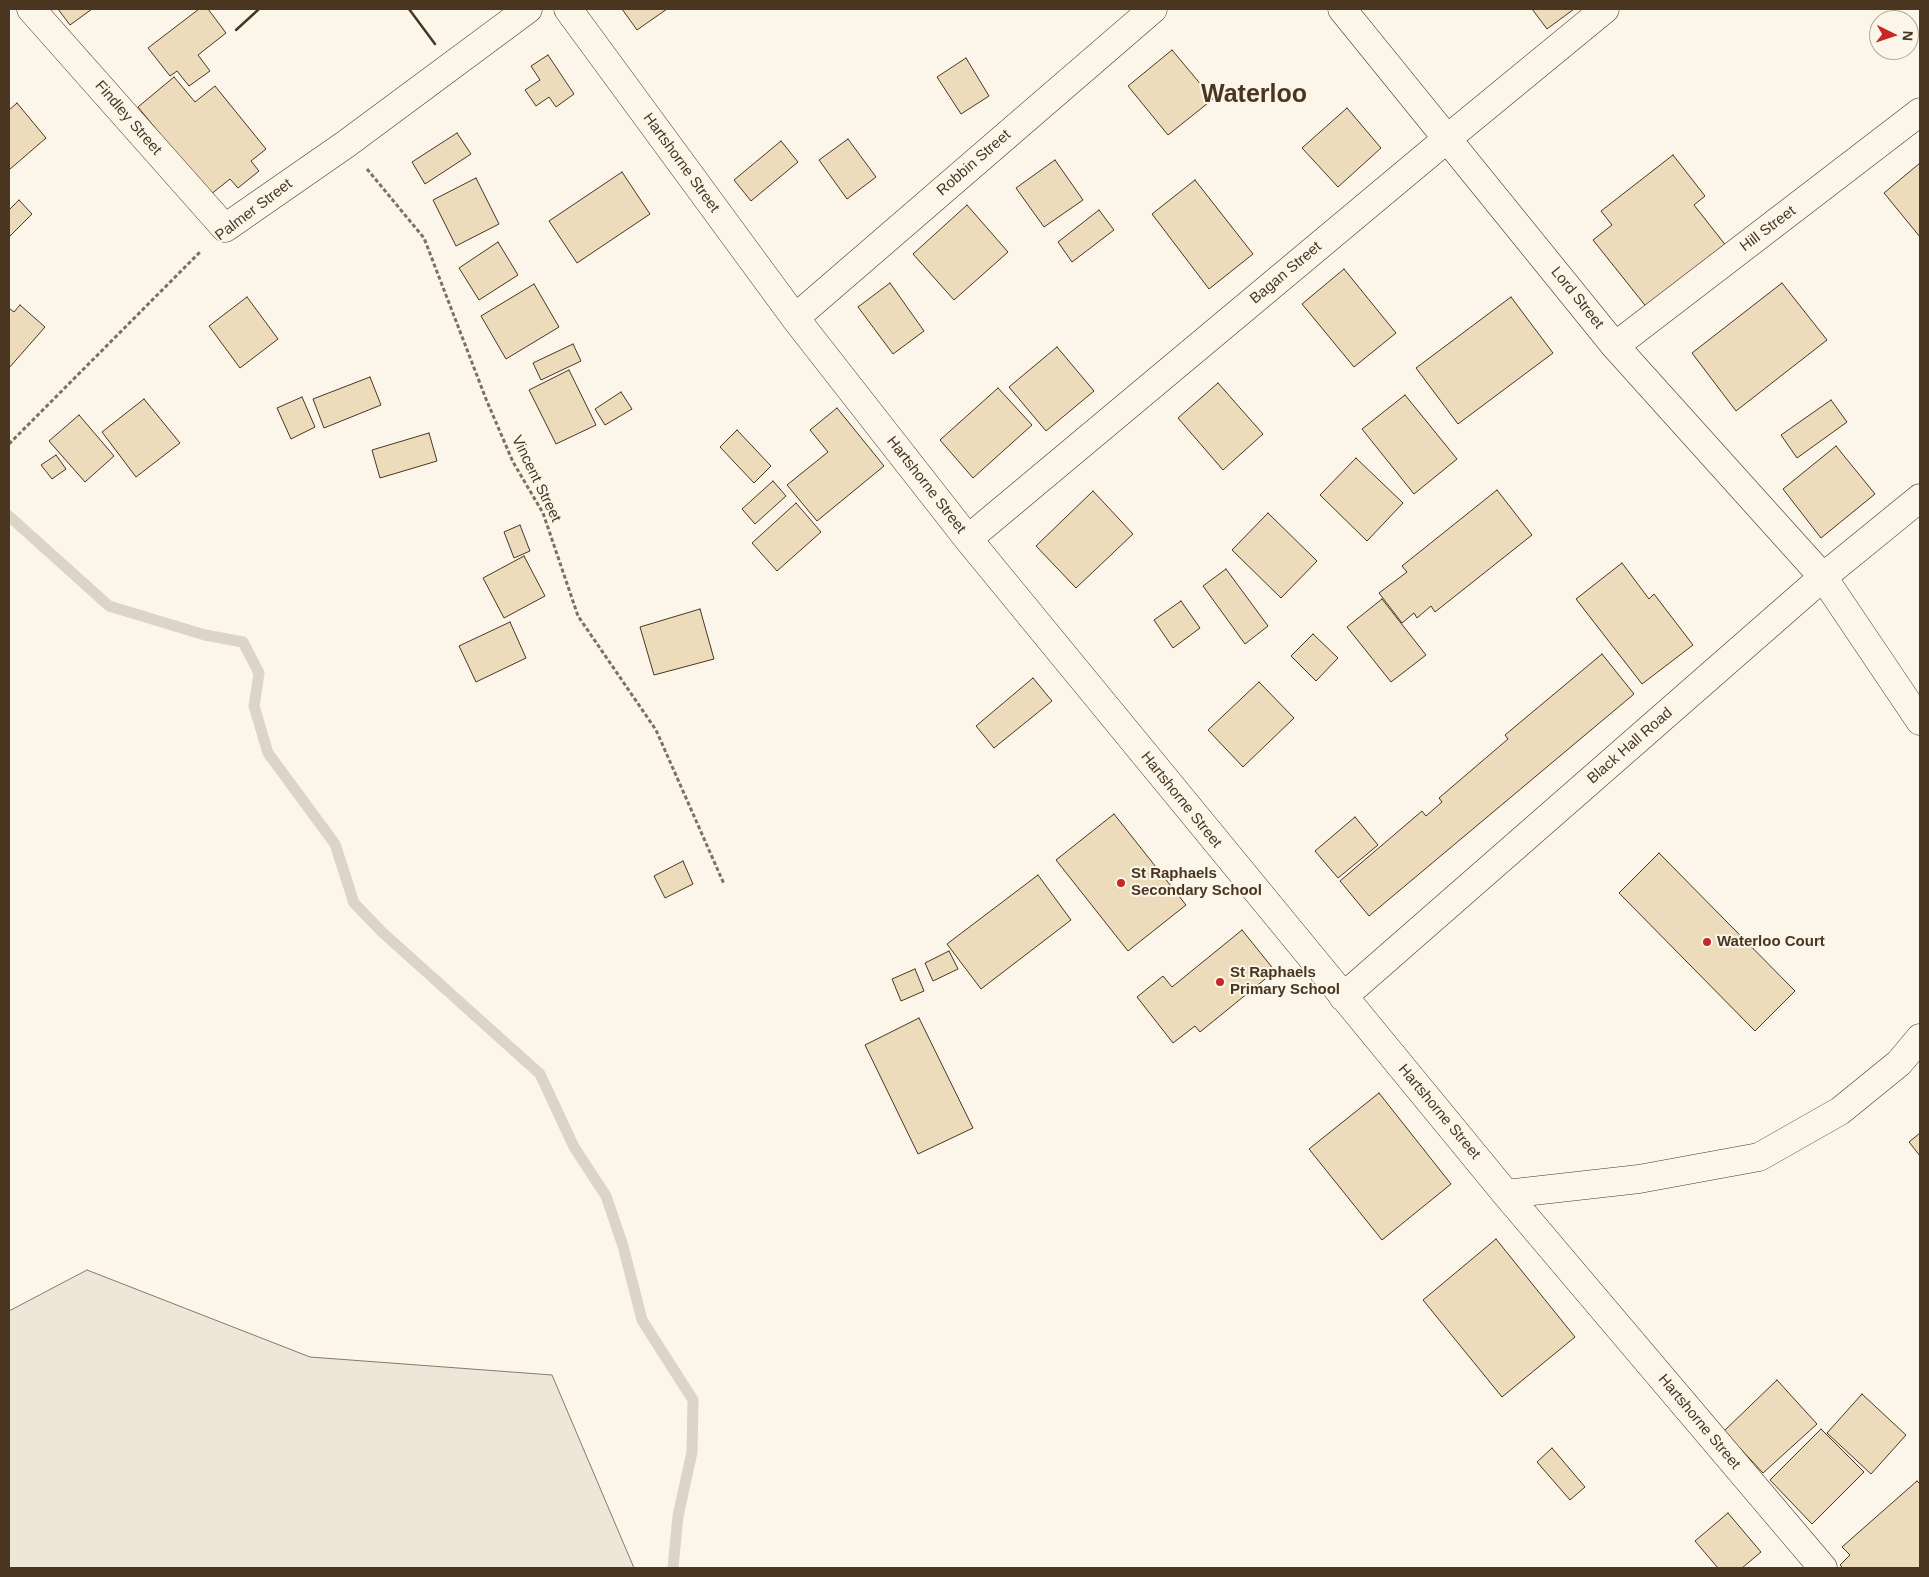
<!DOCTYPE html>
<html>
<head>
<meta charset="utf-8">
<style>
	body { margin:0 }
	#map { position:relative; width:1929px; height:1577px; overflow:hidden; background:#fbf6e9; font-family:Arial,sans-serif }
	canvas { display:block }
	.frame { position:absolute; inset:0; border:10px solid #4a3520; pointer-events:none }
	.north { position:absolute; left:1869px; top:10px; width:50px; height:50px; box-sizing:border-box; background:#fbf6e9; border:1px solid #b4a999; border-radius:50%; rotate:94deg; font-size:14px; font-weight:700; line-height:20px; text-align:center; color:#4a3520 }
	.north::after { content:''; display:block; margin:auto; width:18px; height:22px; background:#c62828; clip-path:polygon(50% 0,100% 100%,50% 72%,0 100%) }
</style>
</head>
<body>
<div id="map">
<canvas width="1929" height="1577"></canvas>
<div class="frame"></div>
<div class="north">N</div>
</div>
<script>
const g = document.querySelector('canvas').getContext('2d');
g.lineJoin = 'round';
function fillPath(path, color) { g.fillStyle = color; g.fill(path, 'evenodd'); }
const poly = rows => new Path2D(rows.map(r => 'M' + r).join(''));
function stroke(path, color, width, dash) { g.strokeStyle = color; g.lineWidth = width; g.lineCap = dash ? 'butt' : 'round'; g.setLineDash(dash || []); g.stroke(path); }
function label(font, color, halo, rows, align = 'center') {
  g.font = font + ' Arial,sans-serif'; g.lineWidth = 4; g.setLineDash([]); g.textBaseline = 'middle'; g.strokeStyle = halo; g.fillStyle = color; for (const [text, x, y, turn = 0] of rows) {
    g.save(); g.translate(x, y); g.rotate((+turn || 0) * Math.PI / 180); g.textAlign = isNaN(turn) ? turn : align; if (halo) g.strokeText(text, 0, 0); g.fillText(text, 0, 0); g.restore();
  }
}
const green = poly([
	[87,1270,310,1357,552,1375,634,1568,9,1568,9,1311,87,1270]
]);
const stream = poly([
	[9,516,109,606,205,635,243,642,259,673,254,706,268,753,335,844,354,903,382,932,540,1074,574,1147,606,1196,623,1246,642,1320,693,1400,692,1452,678,1516,673,1568]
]);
const building = poly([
	[58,9,92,9,70,25,58,9],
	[199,9,208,9,226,33,198,55,210,71,189,86,177,71,170,76,148,48,199,9],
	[622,9,667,9,637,30,622,9],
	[1532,9,1574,9,1547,29,1532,9],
	[1172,50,1213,99,1168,135,1128,86,1172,50],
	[548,55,574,94,556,107,549,97,536,106,525,90,540,80,531,66,548,55],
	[966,58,989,96,961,114,937,77,966,58],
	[174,77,195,102,215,86,266,149,251,161,259,171,238,188,230,179,210,195,138,107,174,77],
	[17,103,46,138,9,170,9,110,17,103],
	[1347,108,1381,148,1338,187,1302,148,1347,108],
	[457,133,471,154,425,184,412,162,457,133],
	[848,139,876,177,847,199,819,160,848,139],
	[781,141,798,162,751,201,734,180,781,141],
	[1673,155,1705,196,1694,205,1727,247,1648,309,1593,240,1612,225,1601,211,1673,155],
	[1055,160,1083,200,1044,227,1016,188,1055,160],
	[1920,163,1920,237,1884,193,1920,163],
	[622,172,650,214,577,263,549,221,622,172],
	[476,178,499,224,456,246,433,200,476,178],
	[1195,180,1253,254,1209,289,1152,214,1195,180],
	[19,200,32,214,9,237,9,210,19,200],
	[967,205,1008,252,954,300,913,254,967,205],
	[1099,210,1114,230,1072,262,1058,242,1099,210],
	[498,242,518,275,479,300,459,268,498,242],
	[1344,269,1396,333,1354,367,1302,304,1344,269],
	[890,283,924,331,893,354,858,307,890,283],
	[1782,283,1827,340,1736,411,1692,353,1782,283],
	[534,284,559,327,506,359,481,316,534,284],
	[247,297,278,339,240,368,209,326,247,297],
	[1511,297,1553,353,1458,424,1416,368,1511,297],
	[20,305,45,327,9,368,9,308,14,312,20,305],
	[573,344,581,361,541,380,533,363,573,344],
	[1057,347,1094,391,1046,431,1009,387,1057,347],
	[569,370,596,425,556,444,529,390,569,370],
	[370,377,381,405,324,428,313,399,370,377],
	[1218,383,1263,434,1223,470,1178,418,1218,383],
	[998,388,1032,425,973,478,940,440,998,388],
	[621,392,632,409,605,425,595,409,621,392],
	[1405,395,1457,459,1414,494,1362,429,1405,395],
	[302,397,315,427,291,439,277,408,302,397],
	[144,399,180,443,136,477,102,432,144,399],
	[1831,400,1847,422,1797,458,1781,435,1831,400],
	[837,408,884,466,817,521,787,485,828,452,810,430,837,408],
	[79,415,114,456,85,482,49,441,79,415],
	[737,430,771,466,754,483,720,447,737,430],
	[429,433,437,461,380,478,372,450,429,433],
	[1836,446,1875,494,1821,538,1783,489,1836,446],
	[56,455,66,469,52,479,41,465,56,455],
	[1356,458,1403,503,1367,541,1320,495,1356,458],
	[773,481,786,496,755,524,742,509,773,481],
	[1497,490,1532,535,1435,612,1431,606,1417,618,1414,613,1402,623,1379,593,1407,572,1402,566,1497,490],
	[1093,491,1133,534,1076,588,1036,546,1093,491],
	[796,503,821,532,777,571,752,543,796,503],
	[1268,513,1317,561,1281,598,1232,550,1268,513],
	[520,525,530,551,514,558,504,532,520,525],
	[524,556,545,596,504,618,483,578,524,556],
	[1622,563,1649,599,1654,594,1693,645,1642,684,1576,599,1622,563],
	[1226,569,1268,626,1245,644,1203,586,1226,569],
	[1382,599,1426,655,1391,682,1347,627,1382,599],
	[1181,601,1200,628,1173,648,1154,620,1181,601],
	[700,609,714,659,654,675,640,627,700,609],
	[510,622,526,658,476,682,459,646,510,622],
	[1313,634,1338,658,1316,681,1291,656,1313,634],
	[1602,654,1634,694,1369,916,1340,881,1422,811,1426,816,1442,802,1439,798,1508,739,1505,735,1602,654],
	[1033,678,1052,701,994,748,976,726,1033,678],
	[1259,682,1294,718,1243,767,1208,730,1259,682],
	[1114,814,1186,905,1128,951,1056,860,1114,814],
	[1355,817,1378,845,1338,878,1315,851,1355,817],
	[1659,853,1795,991,1755,1031,1619,893,1659,853],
	[683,861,693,884,665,898,654,876,683,861],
	[1038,875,1071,920,981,989,947,944,1038,875],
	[1242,930,1275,971,1200,1032,1195,1026,1173,1043,1137,997,1163,976,1172,987,1242,930],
	[949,951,958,969,933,981,925,963,949,951],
	[915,969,924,991,901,1001,892,979,915,969],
	[919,1018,973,1128,918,1154,865,1045,919,1018],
	[1379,1093,1451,1184,1382,1240,1309,1149,1379,1093],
	[1920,1133,1920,1156,1909,1142,1920,1133],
	[1496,1239,1575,1337,1502,1397,1423,1300,1496,1239],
	[1777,1380,1817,1424,1763,1473,1724,1431,1777,1380],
	[1862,1394,1906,1435,1871,1474,1827,1433,1862,1394],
	[1821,1429,1864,1472,1812,1524,1770,1480,1821,1429],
	[1552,1448,1585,1487,1570,1500,1537,1462,1552,1448],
	[1917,1481,1920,1484,1920,1568,1843,1568,1840,1565,1850,1555,1842,1547,1917,1481],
	[1728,1513,1761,1552,1742,1568,1718,1568,1695,1541,1728,1513]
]);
const path = poly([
	[367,169,424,238,486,399,513,462,543,513,578,616,656,730,724,884],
	[9,444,201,251]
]);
const minor = poly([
	[31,9,225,228,346,144,528,9],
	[568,9,795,318,968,539,1506,1194,1823,1568],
	[1342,9,1615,346,1823,577,1920,721],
	[795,318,1153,9],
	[1615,346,1920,112],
	[968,539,1448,138,1605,9],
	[1343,997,1823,577,1920,498],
	[1506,1194,1639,1179,1759,1157,1840,1111,1899,1063,1920,1038]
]);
const wall = poly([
	[409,9,435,44],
	[236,30,259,9]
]);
const markers = [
	[1121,883,5,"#c62828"],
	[1707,942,5,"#c62828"],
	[1220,982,5,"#c62828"]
];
const streetNames = [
	["Findley Street",128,118,49],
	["Hartshorne Street",681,163,54],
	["Robbin Street",974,163,-41],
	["Palmer Street",254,210,-37],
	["Hill Street",1768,229,-37],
	["Bagan Street",1286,273,-40],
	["Lord Street",1577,298,51],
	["Vincent Street",536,479,64],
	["Hartshorne Street",926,485,52],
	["Black Hall Road",1630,746,-41],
	["Hartshorne Street",1181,800,51],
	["Hartshorne Street",1439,1112,50],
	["Hartshorne Street",1699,1422,50]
];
const poiNames = [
	["St Raphaels",1131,874],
	["Secondary School",1131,891],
	["Waterloo Court",1717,942],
	["St Raphaels",1230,973],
	["Primary School",1230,990]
];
const townNames = [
	["Waterloo",1254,95]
];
fillPath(green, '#ede6d9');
stroke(green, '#887966', 1);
stroke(stream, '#dcd4c6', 11);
fillPath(building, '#ecdcbc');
stroke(building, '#4a3520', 1);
stroke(minor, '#4a3520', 29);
stroke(path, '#7f6f5c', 3, [4, 2.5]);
stroke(minor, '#fbf6e9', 28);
stroke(wall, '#4a3520', 2.5);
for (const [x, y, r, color] of markers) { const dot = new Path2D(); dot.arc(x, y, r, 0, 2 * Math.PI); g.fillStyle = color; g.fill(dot); stroke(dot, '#fbf6e9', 2); }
label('15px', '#4a3520', '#fbf6e9', streetNames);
label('bold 15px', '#4a3520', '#fbf6e9', poiNames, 'left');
label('bold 25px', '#4a3520', '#fbf6e9', townNames);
</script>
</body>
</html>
